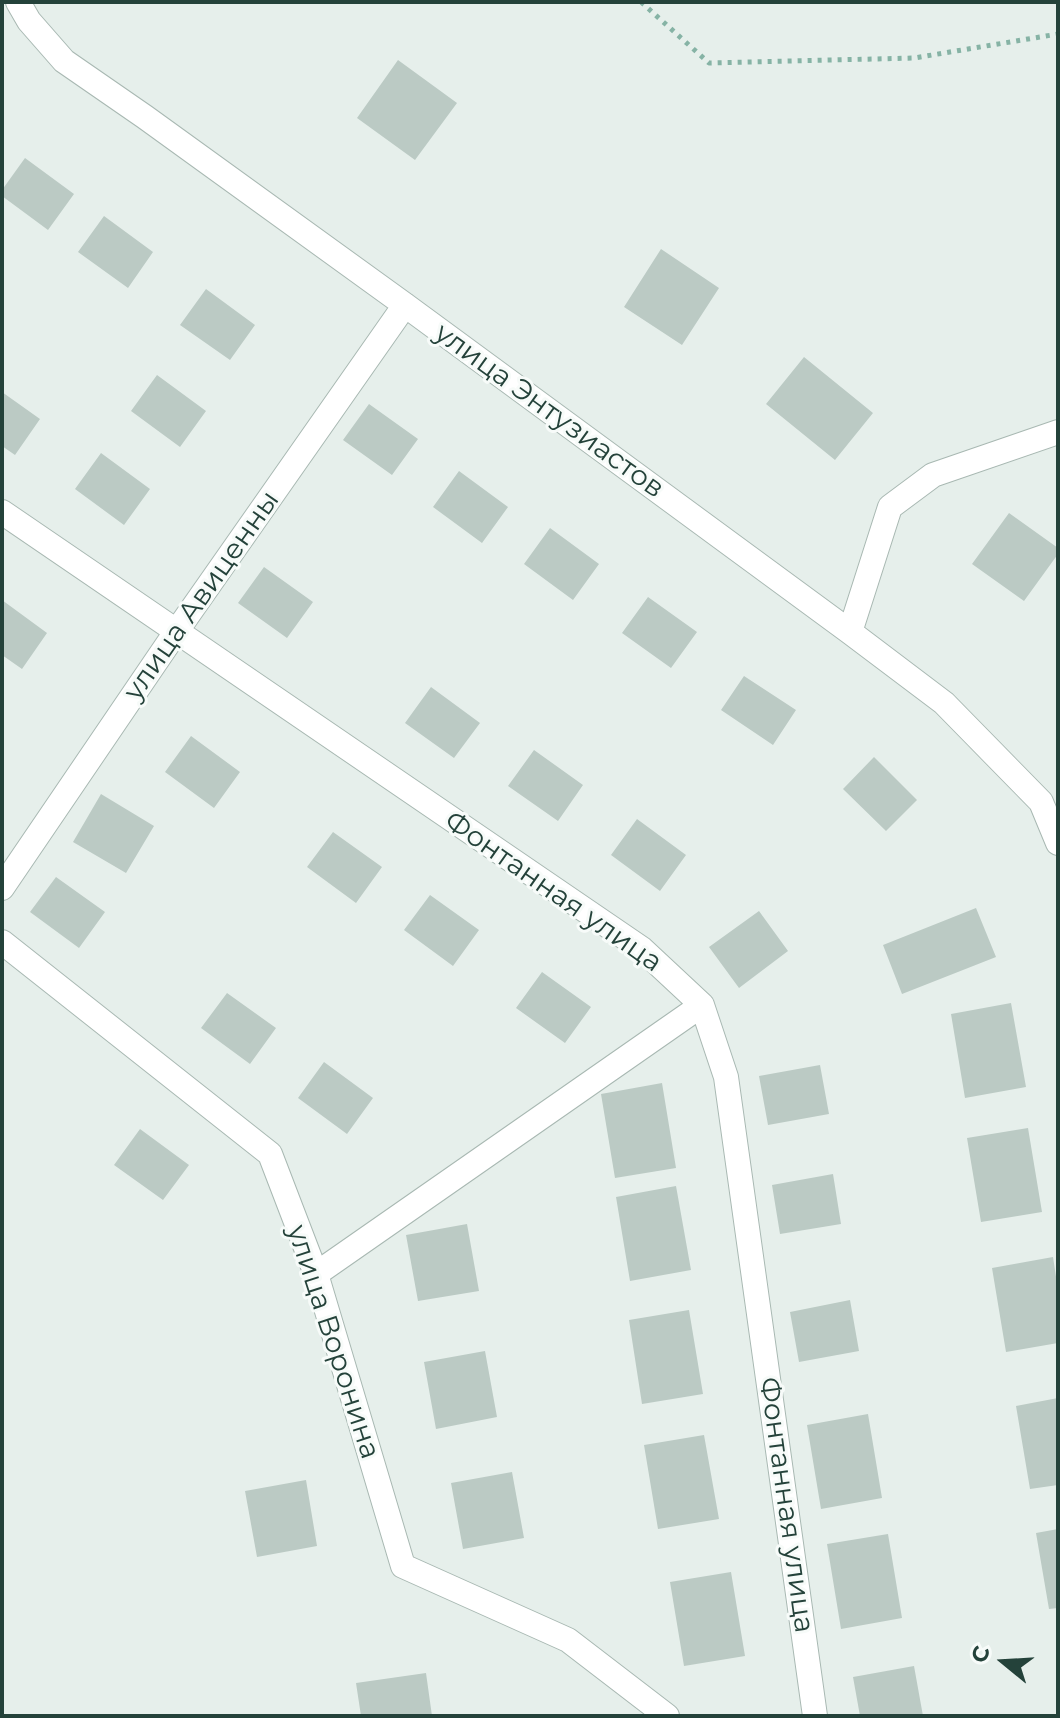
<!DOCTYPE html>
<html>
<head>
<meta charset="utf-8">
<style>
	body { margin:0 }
	#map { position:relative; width:1060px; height:1718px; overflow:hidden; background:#e6efeb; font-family:Montserrat,sans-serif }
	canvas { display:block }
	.frame { position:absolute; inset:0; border:4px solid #24423a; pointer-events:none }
	.north { position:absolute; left:964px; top:1622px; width:80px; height:80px; -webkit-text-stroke:6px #f7fbf9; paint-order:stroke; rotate:288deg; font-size:22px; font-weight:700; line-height:32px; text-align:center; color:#24423a }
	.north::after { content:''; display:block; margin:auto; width:28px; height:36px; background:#24423a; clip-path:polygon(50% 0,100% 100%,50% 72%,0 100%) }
</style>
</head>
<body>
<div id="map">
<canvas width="1060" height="1718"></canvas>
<div class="frame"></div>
<div class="north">С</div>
</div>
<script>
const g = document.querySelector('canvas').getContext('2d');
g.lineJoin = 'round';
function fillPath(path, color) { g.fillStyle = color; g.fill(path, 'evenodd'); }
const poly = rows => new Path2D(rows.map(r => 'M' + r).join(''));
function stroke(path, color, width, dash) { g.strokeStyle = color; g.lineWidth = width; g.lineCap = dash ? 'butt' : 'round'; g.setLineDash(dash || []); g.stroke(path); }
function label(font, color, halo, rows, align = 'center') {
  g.font = font + ' Montserrat,sans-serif'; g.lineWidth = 6; g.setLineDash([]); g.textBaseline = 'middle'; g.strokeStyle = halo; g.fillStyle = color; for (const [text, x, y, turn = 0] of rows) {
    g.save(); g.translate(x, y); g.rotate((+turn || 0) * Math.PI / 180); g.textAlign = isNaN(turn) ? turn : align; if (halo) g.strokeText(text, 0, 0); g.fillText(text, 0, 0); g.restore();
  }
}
const building = poly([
	[398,60,457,103,415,160,357,118],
	[25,158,74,194,48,230,2,196,2,190],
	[104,216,153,252,128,288,78,252],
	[661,249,719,288,682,345,624,307],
	[206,289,255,325,230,360,180,325],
	[804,357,873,413,835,460,766,404],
	[157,375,206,411,180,447,131,411],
	[2,392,40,419,15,455,2,446],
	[369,404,418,439,392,475,343,440],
	[101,453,150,489,124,525,75,489],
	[459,471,508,507,482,543,433,507],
	[1009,513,1058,548,1058,554,1024,601,972,564],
	[550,528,599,564,573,600,524,564],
	[264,567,313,602,287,638,238,603],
	[648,597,697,632,671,668,622,633],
	[2,600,47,633,22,669,2,655],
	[744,676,796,710,773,745,721,710],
	[431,687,480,723,454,758,405,723],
	[191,736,240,772,214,808,165,772],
	[534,750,583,785,558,821,508,786],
	[874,757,917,800,886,831,843,789],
	[101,794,154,826,126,873,73,842],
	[637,819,686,855,660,891,611,855],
	[333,832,382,867,356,903,307,867],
	[56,877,105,912,79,948,30,912],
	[430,895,479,930,453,966,404,930],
	[976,908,996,957,902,994,883,945],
	[759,911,788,951,739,988,709,947],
	[542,972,591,1007,565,1043,516,1008],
	[227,993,276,1028,250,1064,201,1028],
	[1011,1003,1026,1087,965,1098,951,1014],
	[324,1062,373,1098,347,1134,298,1098],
	[820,1065,829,1114,768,1125,759,1076],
	[662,1083,676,1168,615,1178,601,1094],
	[1028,1128,1042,1212,981,1222,967,1138],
	[140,1129,189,1165,163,1200,114,1165],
	[833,1174,841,1224,780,1234,772,1185],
	[676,1186,691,1270,630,1281,616,1197],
	[467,1224,479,1291,418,1301,406,1235],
	[1053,1257,1058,1290,1058,1343,1006,1352,992,1268],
	[850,1300,859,1351,799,1362,790,1312],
	[689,1310,703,1394,642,1404,629,1320],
	[485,1351,497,1417,436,1429,424,1362],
	[1058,1398,1058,1485,1030,1489,1016,1406],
	[868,1414,882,1498,821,1509,807,1425],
	[704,1435,719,1519,658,1529,644,1445],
	[512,1472,524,1538,463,1549,451,1483],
	[306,1480,317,1546,257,1557,245,1491],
	[1058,1529,1058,1608,1049,1609,1036,1533],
	[888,1534,902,1618,841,1629,827,1544],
	[731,1572,745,1656,684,1666,670,1582],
	[914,1666,923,1716,860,1716,853,1677],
	[426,1673,432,1716,361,1716,356,1683]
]);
const path = poly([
	[641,2,709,63,914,58,1058,34]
]);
const minor = poly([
	[18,2,29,21,64,61,145,117,405,305,850,632,944,703,1041,802,1058,843],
	[2,512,642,949,702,1005,726,1077,815,1716],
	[850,632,890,507,933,475,1058,432],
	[2,888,176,632,405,305],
	[2,942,270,1154,316,1274,403,1566,568,1640,667,1716],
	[316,1274,702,1005]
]);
const streetNames = [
	["улица Энтузиастов",549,411,36],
	["улица Авиценны",202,596,-55],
	["Фонтанная улица",553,892,35],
	["улица Воронина",333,1342,72],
	["Фонтанная улица",786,1505,82]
];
fillPath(building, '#bbcac4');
stroke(minor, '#a8b8b2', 26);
stroke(path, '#86b3a5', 5, [4, 6]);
stroke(minor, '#fff', 24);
label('28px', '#24423a', '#f7fbf9', streetNames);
</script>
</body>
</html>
